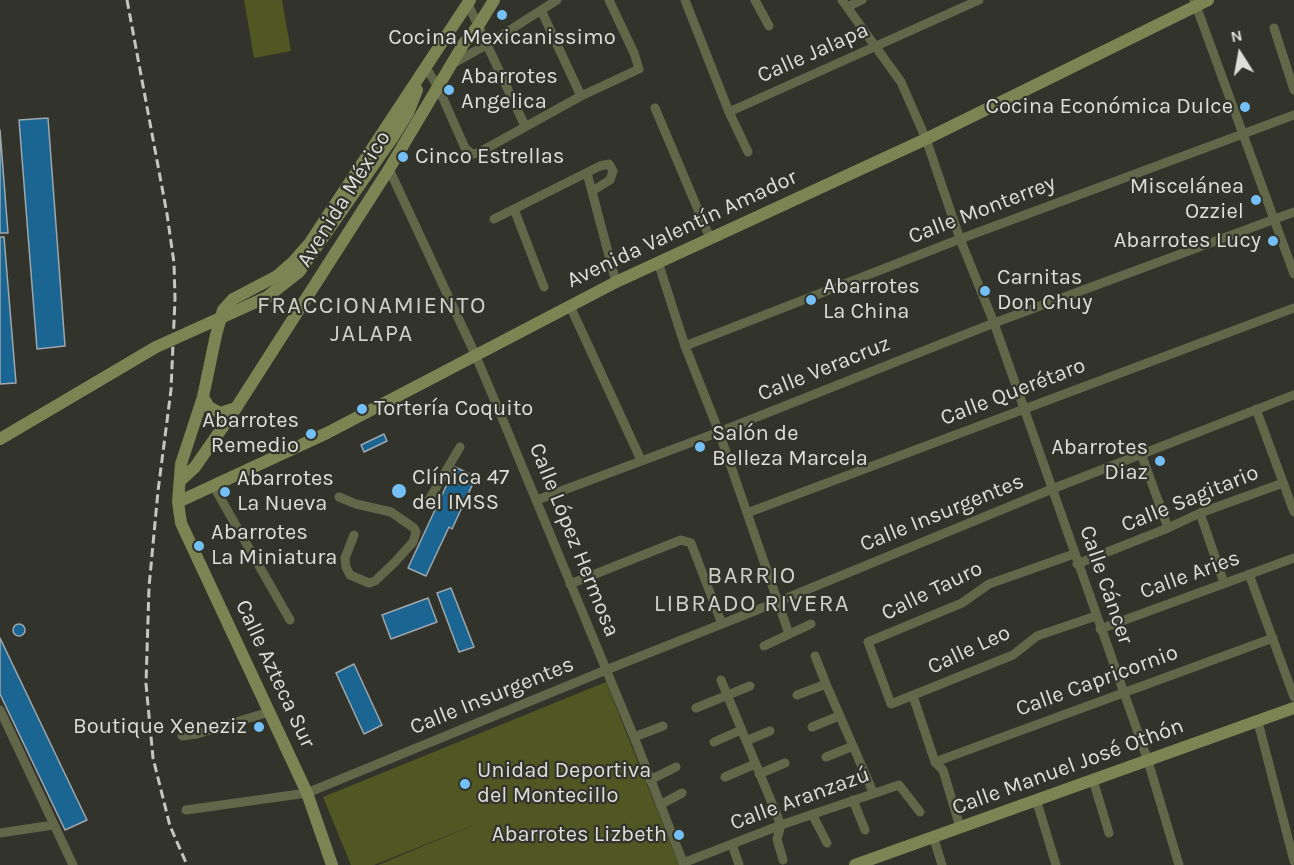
<!DOCTYPE html>
<html>
<head>
<meta charset="utf-8">
<style>
	body { margin:0 }
	#map { position:relative; width:1294px; height:865px; overflow:hidden; background:#32342c; font-family:Karla,sans-serif }
	canvas { display:block }
	.north { position:absolute; left:1210px; top:24px; width:60px; height:60px; -webkit-text-stroke:4px #32342c; paint-order:stroke; rotate:349deg; font-size:16px; font-weight:700; line-height:24px; text-align:center; color:#ddded9 }
	.north::after { content:''; display:block; margin:auto; width:21px; height:27px; background:#ddded9; clip-path:polygon(50% 0,100% 100%,50% 72%,0 100%) }
</style>
</head>
<body>
<div id="map">
<canvas width="1294" height="865"></canvas>
<div class="north">N</div>
</div>
<script>
const g = document.querySelector('canvas').getContext('2d');
g.lineJoin = 'round';
function fillPath(path, color) { g.fillStyle = color; g.fill(path, 'evenodd'); }
const poly = rows => new Path2D(rows.map(r => 'M' + r).join(''));
function stroke(path, color, width, dash) { g.strokeStyle = color; g.lineWidth = width; g.lineCap = dash ? 'butt' : 'round'; g.setLineDash(dash || []); g.stroke(path); }
function label(font, color, halo, rows, align = 'center') {
  g.font = font + ' Karla,sans-serif'; g.lineWidth = 4.5; g.setLineDash([]); g.textBaseline = 'middle'; g.strokeStyle = halo; g.fillStyle = color; for (const [text, x, y, turn = 0] of rows) {
    g.save(); g.translate(x, y); g.rotate((+turn || 0) * Math.PI / 180); g.textAlign = isNaN(turn) ? turn : align; if (halo) g.strokeText(text, 0, 0); g.fillText(text, 0, 0); g.restore();
  }
}
const green = poly([
	[244,0,282,0,291,51,254,58],
	[606,682,679,865,378,865,481,822,374,865,351,865,323,797]
]);
const building = poly([
	[48,118,65,346,37,349,19,120,48,118],
	[0,130,8,233,0,233,0,130],
	[0,237,4,237,16,383,0,384,0,237],
	[384,434,387,441,364,452,361,445,384,434],
	[455,467,476,477,452,529,449,527,426,576,408,568,455,467],
	[451,588,474,647,459,652,437,593,451,588],
	[428,598,437,622,391,639,382,615,428,598],
	'13 630a6 6 0 1 1 12 0a6 6 0 1 1-12 0Z',
	[0,638,87,820,65,830,0,694,0,638],
	[354,664,382,725,364,734,336,673,354,664]
]);
const street = poly([
	[685,0,729,112,748,152],
	[755,0,769,26],
	[842,0,901,82,926,139,960,239,994,323,1148,761,1179,865],
	[1194,0,1294,274],
	[468,4,525,126],
	[847,7,862,0],
	[541,10,581,96],
	[1274,28,1294,90],
	[452,64,488,44,557,0],
	[425,66,438,87,465,148,472,154,478,153,581,96,639,69,634,53,609,0],
	[655,108,710,238],
	[729,112,979,0],
	[389,169,475,354,505,425,634,737,684,865],
	[587,173,616,282],
	[514,209,544,287],
	[494,219,600,166,609,164,613,171,610,180,592,191],
	[658,262,685,346,719,432,789,634],
	[570,306,641,460],
	[685,346,960,239,1294,115],
	[1256,409,1294,512],
	[1142,456,1168,528],
	[214,487,290,620],
	[339,497,356,504,391,512,414,528,416,532,413,542,395,562,375,581,369,583,350,575,346,567,345,558,354,535],
	[537,500,719,432,994,323,1294,212],
	[427,503,460,447],
	[747,513,1294,308],
	[1200,513,1224,583],
	[1074,554,989,584,962,603,868,642,891,704,1013,655,1037,636,1096,616],
	[1077,564,1168,528,1200,513,1283,483],
	[1249,574,1294,697],
	[570,584,681,540,691,543,722,624],
	[1100,629,1294,558],
	[764,646,811,624],
	[815,656,826,684,873,792],
	[721,680,781,825,777,839,783,860],
	[797,695,826,684],
	[913,696,935,762,943,770,960,827],
	[696,708,750,686],
	[0,710,73,865],
	[1258,722,1294,861],
	[812,727,839,716],
	[182,736,197,734,269,712],
	[634,737,663,726],
	[746,741,770,731],
	[714,742,741,730],
	[826,757,853,746],
	[935,762,1273,638],
	[759,774,785,763],
	[725,777,755,764],
	[650,780,676,767],
	[1093,780,1109,833],
	[1036,799,1056,865],
	[853,800,865,830],
	[660,805,682,793],
	[186,810,307,793,606,670,777,602,1052,489,1294,395],
	[812,814,827,843],
	[0,833,53,825],
	[934,839,942,865],
	[732,844,739,865],
	[683,863,781,825,899,785,920,812]
]);
const secondary = poly([
	[393,137,408,113,417,90],
	[203,397,209,407,220,413,236,408],
	[181,480,195,467,236,408,389,169,464,43,478,26,494,0],
	[178,502,327,433,616,282,926,139,1208,0],
	[332,865,307,793,181,523,178,502,181,464,203,397,216,335,223,310,233,299,277,276,293,262,309,244,470,0],
	[855,865,1294,708]
]);
const rail = poly([
	[127,0,167,214,174,263,175,299,171,390,158,491,149,587,146,684,153,758,170,826,187,865]
]);
const secondaryBridge = poly([
	[0,439,156,347,267,297,299,272,393,137]
]);
const markers = [
	[502,15,6,"#74c0f6"],
	[449,90,6,"#74c0f6"],
	[1245,107,6,"#74c0f6"],
	[403,157,6,"#74c0f6"],
	[1256,200,6,"#74c0f6"],
	[1273,241,6,"#74c0f6"],
	[985,291,6,"#74c0f6"],
	[811,300,6,"#74c0f6"],
	[362,409,6,"#74c0f6"],
	[311,434,6,"#74c0f6"],
	[700,447,6,"#74c0f6"],
	[1160,461,6,"#74c0f6"],
	[399,491,8,"#74c0f6"],
	[225,492,6,"#74c0f6"],
	[199,546,6,"#74c0f6"],
	[259,727,6,"#74c0f6"],
	[465,784,6,"#74c0f6"],
	[679,835,6,"#74c0f6"]
];
const poiNames = [
	["Cocina Mexicanissimo",502,38,"center"],
	["Abarrotes",461,77],
	["Angelica",461,102],
	["Cocina Económica Dulce",1233,107,"right"],
	["Cinco Estrellas",415,157],
	["Miscelánea",1244,187,"right"],
	["Ozziel",1244,212,"right"],
	["Abarrotes Lucy",1261,241,"right"],
	["Carnitas",997,278],
	["Don Chuy",997,303],
	["Abarrotes",823,287],
	["La China",823,312],
	["Tortería Coquito",374,409],
	["Abarrotes",299,421,"right"],
	["Remedio",299,446,"right"],
	["Salón de",712,434],
	["Belleza Marcela",712,459],
	["Abarrotes",1148,448,"right"],
	["Diaz",1148,473,"right"],
	["Clínica 47",412,478],
	["del IMSS",412,503],
	["Abarrotes",237,479],
	["La Nueva",237,504],
	["Abarrotes",211,533],
	["La Miniatura",211,558],
	["Boutique Xeneziz",247,727,"right"],
	["Unidad Deportiva",477,771],
	["del Montecillo",477,796],
	["Abarrotes Lizbeth",667,835,"right"]
];
const streetNames = [
	["Calle Jalapa",813,53,-24],
	["Avenida México",344,199,-58],
	["Calle Monterrey",982,210,-21],
	["Avenida Valentín Amador",682,229,-25],
	["Calle Veracruz",824,369,-22],
	["Calle Querétaro",1013,392,-21],
	["Calle Sagitario",1190,499,-22],
	["Calle Insurgentes",942,513,-22],
	["Calle López Hermosa",574,540,68],
	["Calle Aries",1190,575,-20],
	["Calle Cáncer",1106,585,71],
	["Calle Tauro",932,591,-26],
	["Calle Leo",969,650,-25],
	["Calle Azteca Sur",275,674,65],
	["Calle Capricornio",1097,681,-20],
	["Calle Insurgentes",492,696,-22],
	["Calle Manuel José Othón",1068,767,-20],
	["Calle Aranzazú",800,799,-20]
];
const neighbourhoodNames = [
	["FRACCIONAMIENTO",372,306],
	["JALAPA",372,334],
	["BARRIO",752,576],
	["LIBRADO RIVERA",752,604]
];
fillPath(green, '#515723');
fillPath(building, '#1a6592');
stroke(building, '#9fa7ae', 1.5);
stroke(street, '#626749', 9);
stroke(secondary, '#7d8454', 12);
stroke(rail, '#c5c6c0', 3, [9, 4.5]);
stroke(secondaryBridge, '#7d8454', 12);
for (const [x, y, r, color] of markers) { const dot = new Path2D(); dot.arc(x, y, r, 0, 2 * Math.PI); g.fillStyle = color; g.fill(dot); stroke(dot, '#32342c', 2); }
label('22px', '#ddded9', '#32342c', poiNames, 'left');
label('22px', '#ddded9', '#32342c', streetNames);
g.letterSpacing = '1.5px';
label('24px', '#cfd1c7', '#32342c', neighbourhoodNames);
g.letterSpacing = '0px';
</script>
</body>
</html>
